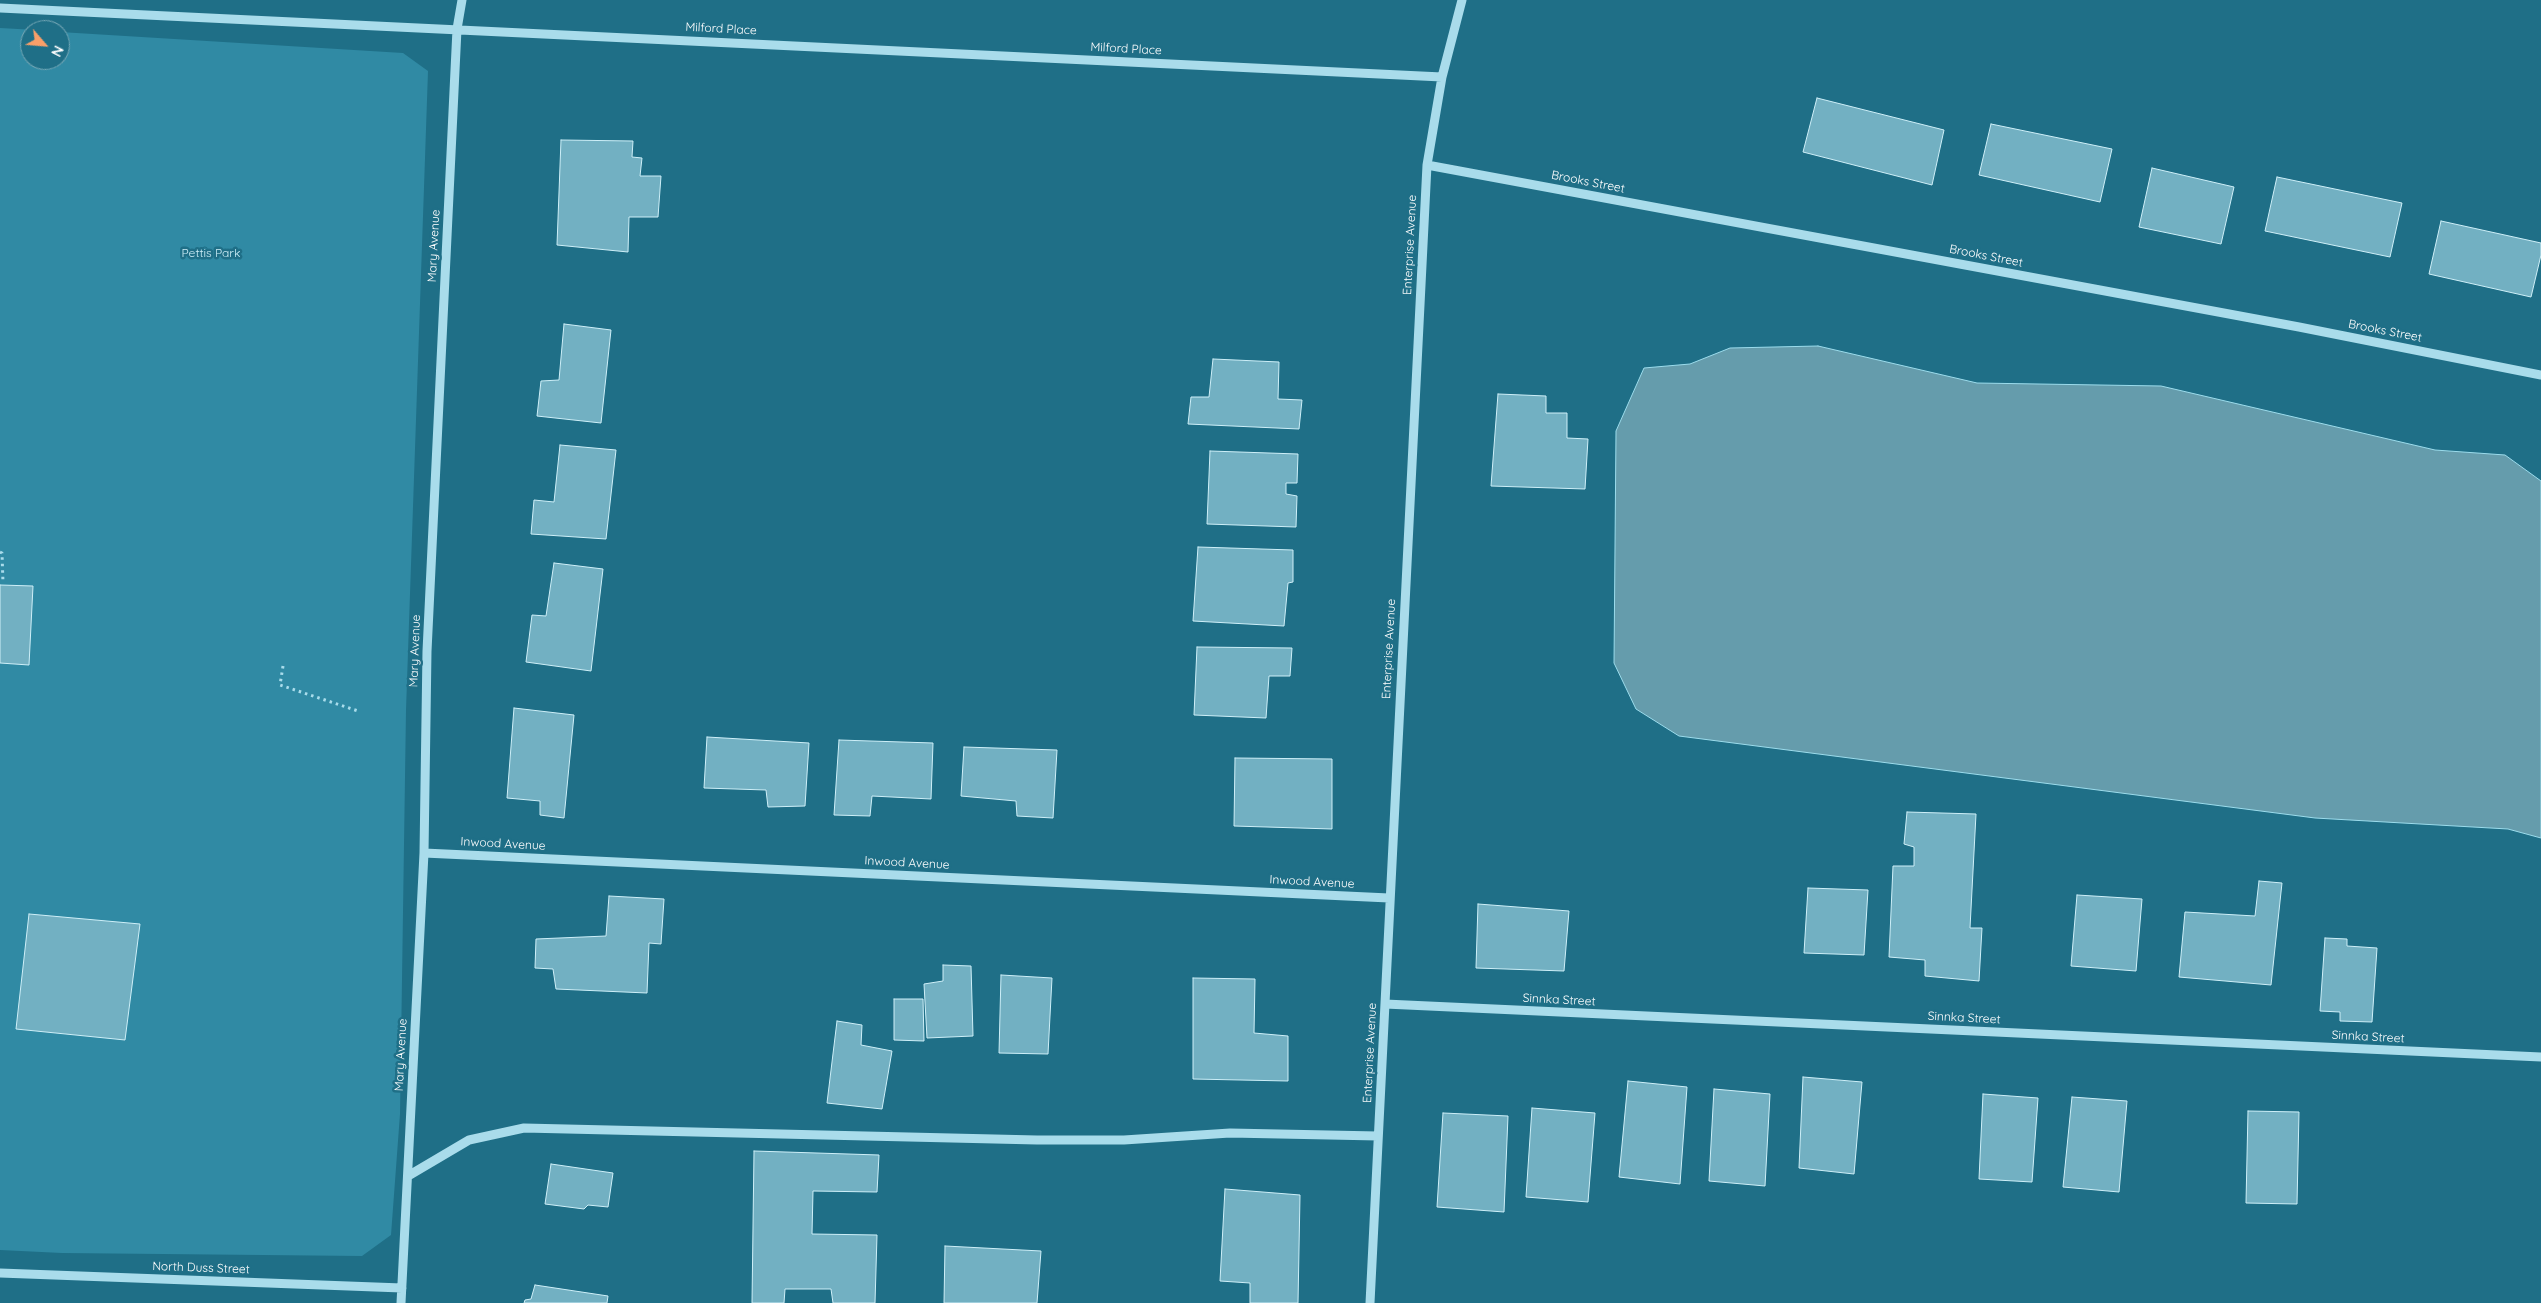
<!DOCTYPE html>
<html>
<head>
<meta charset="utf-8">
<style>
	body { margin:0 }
	#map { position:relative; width:2541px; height:1303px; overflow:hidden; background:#1f6f87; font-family:Quicksand,sans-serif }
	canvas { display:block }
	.north { position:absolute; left:20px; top:20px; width:50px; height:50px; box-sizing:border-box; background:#1f6f87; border:1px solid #79a9b7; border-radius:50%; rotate:117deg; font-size:14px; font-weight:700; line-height:20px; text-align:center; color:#fff }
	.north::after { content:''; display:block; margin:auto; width:18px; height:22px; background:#f99f69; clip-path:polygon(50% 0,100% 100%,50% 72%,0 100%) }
</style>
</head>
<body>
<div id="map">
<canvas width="2541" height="1303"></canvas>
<div class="north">N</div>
</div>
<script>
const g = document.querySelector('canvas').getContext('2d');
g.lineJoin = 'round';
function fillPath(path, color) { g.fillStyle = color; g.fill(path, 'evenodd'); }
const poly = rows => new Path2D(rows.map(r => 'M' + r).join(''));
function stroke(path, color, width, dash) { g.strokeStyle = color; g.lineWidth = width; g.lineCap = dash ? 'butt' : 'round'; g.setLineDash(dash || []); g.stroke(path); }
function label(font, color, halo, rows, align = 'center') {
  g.font = font + ' Quicksand,sans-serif'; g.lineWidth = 5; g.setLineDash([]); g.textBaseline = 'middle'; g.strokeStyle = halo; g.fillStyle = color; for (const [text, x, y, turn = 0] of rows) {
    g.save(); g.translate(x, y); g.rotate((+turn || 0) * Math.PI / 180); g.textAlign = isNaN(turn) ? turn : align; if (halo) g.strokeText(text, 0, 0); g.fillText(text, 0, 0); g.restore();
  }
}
const green = poly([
	[0,28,36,30,30,30,30,60,60,60,60,32,403,53,428,71,406,710,400,1114,391,1235,362,1256,62,1253,0,1250]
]);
const water = poly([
	[1818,346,1977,383,2161,386,2435,450,2505,455,2541,481,2541,838,2508,829,2315,818,1679,736,1636,709,1614,663,1616,431,1644,368,1690,364,1730,348,1818,346]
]);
const building = poly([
	[1817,98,1944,130,1932,185,1803,152,1817,98],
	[1991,124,2112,149,2100,202,1979,175,1991,124],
	[561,140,633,141,632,157,642,158,640,176,661,176,658,217,629,217,628,252,557,245,561,140],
	[2152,168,2234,187,2221,244,2139,227,2152,168],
	[2277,177,2402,203,2390,257,2265,231,2277,177],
	[2441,221,2541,243,2541,255,2531,297,2429,274,2441,221],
	[564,324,611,330,601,423,537,416,541,381,559,380,564,324],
	[1213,359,1279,362,1278,399,1302,400,1299,429,1188,424,1191,397,1209,397,1213,359],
	[1498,394,1546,396,1546,413,1567,413,1567,438,1588,439,1585,489,1491,486,1498,394],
	[560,445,616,450,606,539,531,534,534,500,554,502,560,445],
	[1210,451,1298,454,1297,483,1286,483,1286,494,1297,496,1296,527,1207,524,1210,451],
	[1198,547,1293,550,1293,582,1288,583,1284,626,1193,621,1198,547],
	[554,563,603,569,591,671,526,662,532,615,546,616,554,563],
	[0,585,33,586,29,665,0,663,0,585],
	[1197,647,1292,648,1290,676,1269,676,1266,718,1194,715,1197,647],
	[514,708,574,715,564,818,540,815,540,801,507,798,514,708],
	[707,737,809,743,805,806,768,807,766,790,704,788,707,737],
	[839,740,933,743,931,799,872,796,870,816,834,815,839,740],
	[964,747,1057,750,1053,818,1017,816,1016,801,961,796,964,747],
	[1235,758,1332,759,1332,829,1234,826,1235,758],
	[1907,812,1976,814,1970,928,1982,928,1979,981,1925,976,1925,960,1889,957,1893,866,1914,866,1914,847,1904,844,1907,812],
	[2259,881,2282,883,2271,985,2179,977,2185,912,2255,916,2259,881],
	[1808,888,1868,890,1864,955,1804,953,1808,888],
	[2077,895,2142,899,2136,971,2071,966,2077,895],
	[609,896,664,899,661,944,649,943,647,993,556,989,553,969,535,968,536,939,606,936,609,896],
	[1478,904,1569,911,1564,971,1476,968,1478,904],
	[29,914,140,924,125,1040,16,1029,29,914],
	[2325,938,2347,939,2347,946,2377,948,2372,1022,2340,1021,2340,1012,2320,1011,2325,938],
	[943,965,971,966,973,1036,927,1038,924,984,943,981,943,965],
	[1001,975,1052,978,1048,1054,999,1053,1001,975],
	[1193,978,1255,979,1254,1033,1288,1036,1288,1081,1193,1079,1193,978],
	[894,999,923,999,924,1041,894,1040,894,999],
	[837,1021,862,1025,861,1045,892,1051,882,1109,827,1103,837,1021],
	[1803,1077,1862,1082,1854,1174,1799,1168,1803,1077],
	[1628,1081,1687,1087,1680,1184,1619,1177,1628,1081],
	[1714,1089,1770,1094,1765,1186,1709,1181,1714,1089],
	[1983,1094,2038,1098,2032,1182,1979,1179,1983,1094],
	[2072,1097,2127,1101,2119,1192,2063,1187,2072,1097],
	[1532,1108,1595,1113,1588,1202,1526,1197,1532,1108],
	[2248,1111,2299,1112,2297,1204,2246,1203,2248,1111],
	[1443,1113,1508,1116,1504,1212,1437,1207,1443,1113],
	[754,1151,879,1155,877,1192,813,1191,812,1234,877,1235,875,1303,833,1303,831,1289,785,1289,784,1303,752,1303,754,1151],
	[551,1164,613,1173,608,1207,588,1205,584,1209,545,1204,551,1164],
	[1225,1189,1300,1195,1298,1303,1250,1303,1250,1283,1220,1281,1225,1189],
	[945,1246,1041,1251,1037,1303,944,1303,945,1246],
	[535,1285,608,1296,607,1303,524,1303,525,1300,531,1299,535,1285]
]);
const path = poly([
	[0,552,2,553,3,583],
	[283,666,280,685,358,711]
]);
const minor = poly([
	[0,8,1442,77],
	[1427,165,2299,327,2541,375],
	[424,853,1389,898],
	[1385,1004,2541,1057],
	[408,1176,469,1140,524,1128,1037,1140,1124,1140,1230,1133,1378,1136],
	[0,1273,402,1288],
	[401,1303,424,853,427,651,457,29,462,0],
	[1370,1303,1427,165,1442,77,1462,0]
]);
const streetNames = [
	["Milford Place",721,29,3],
	["Milford Place",1126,49,3],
	["Brooks Street",1588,182,11],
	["Enterprise Avenue",1410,245,-87],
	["Mary Avenue",434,246,-87],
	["Brooks Street",1986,256,11],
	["Brooks Street",2385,331,11],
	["Enterprise Avenue",1389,649,-87],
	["Mary Avenue",415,651,-88],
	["Inwood Avenue",503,844,3],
	["Inwood Avenue",907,863,3],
	["Inwood Avenue",1312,882,3],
	["Sinnka Street",1559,1000,3],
	["Sinnka Street",1964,1018,3],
	["Sinnka Street",2368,1037,3],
	["Enterprise Avenue",1370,1053,-87],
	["Mary Avenue",401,1055,-87],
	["North Duss Street",201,1268,2]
];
const parkNames = [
	["Pettis Park",211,253]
];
fillPath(green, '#308aa4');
fillPath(water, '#659cac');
stroke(water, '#9cdcec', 1);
fillPath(building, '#72b0c2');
stroke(building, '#ceeff8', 1);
stroke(path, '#a9dceb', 3, [2.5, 4]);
stroke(minor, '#a9dceb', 9);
label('12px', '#fff', '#1f6f87', streetNames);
label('12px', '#ceeff8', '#1f6f87', parkNames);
</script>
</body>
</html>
